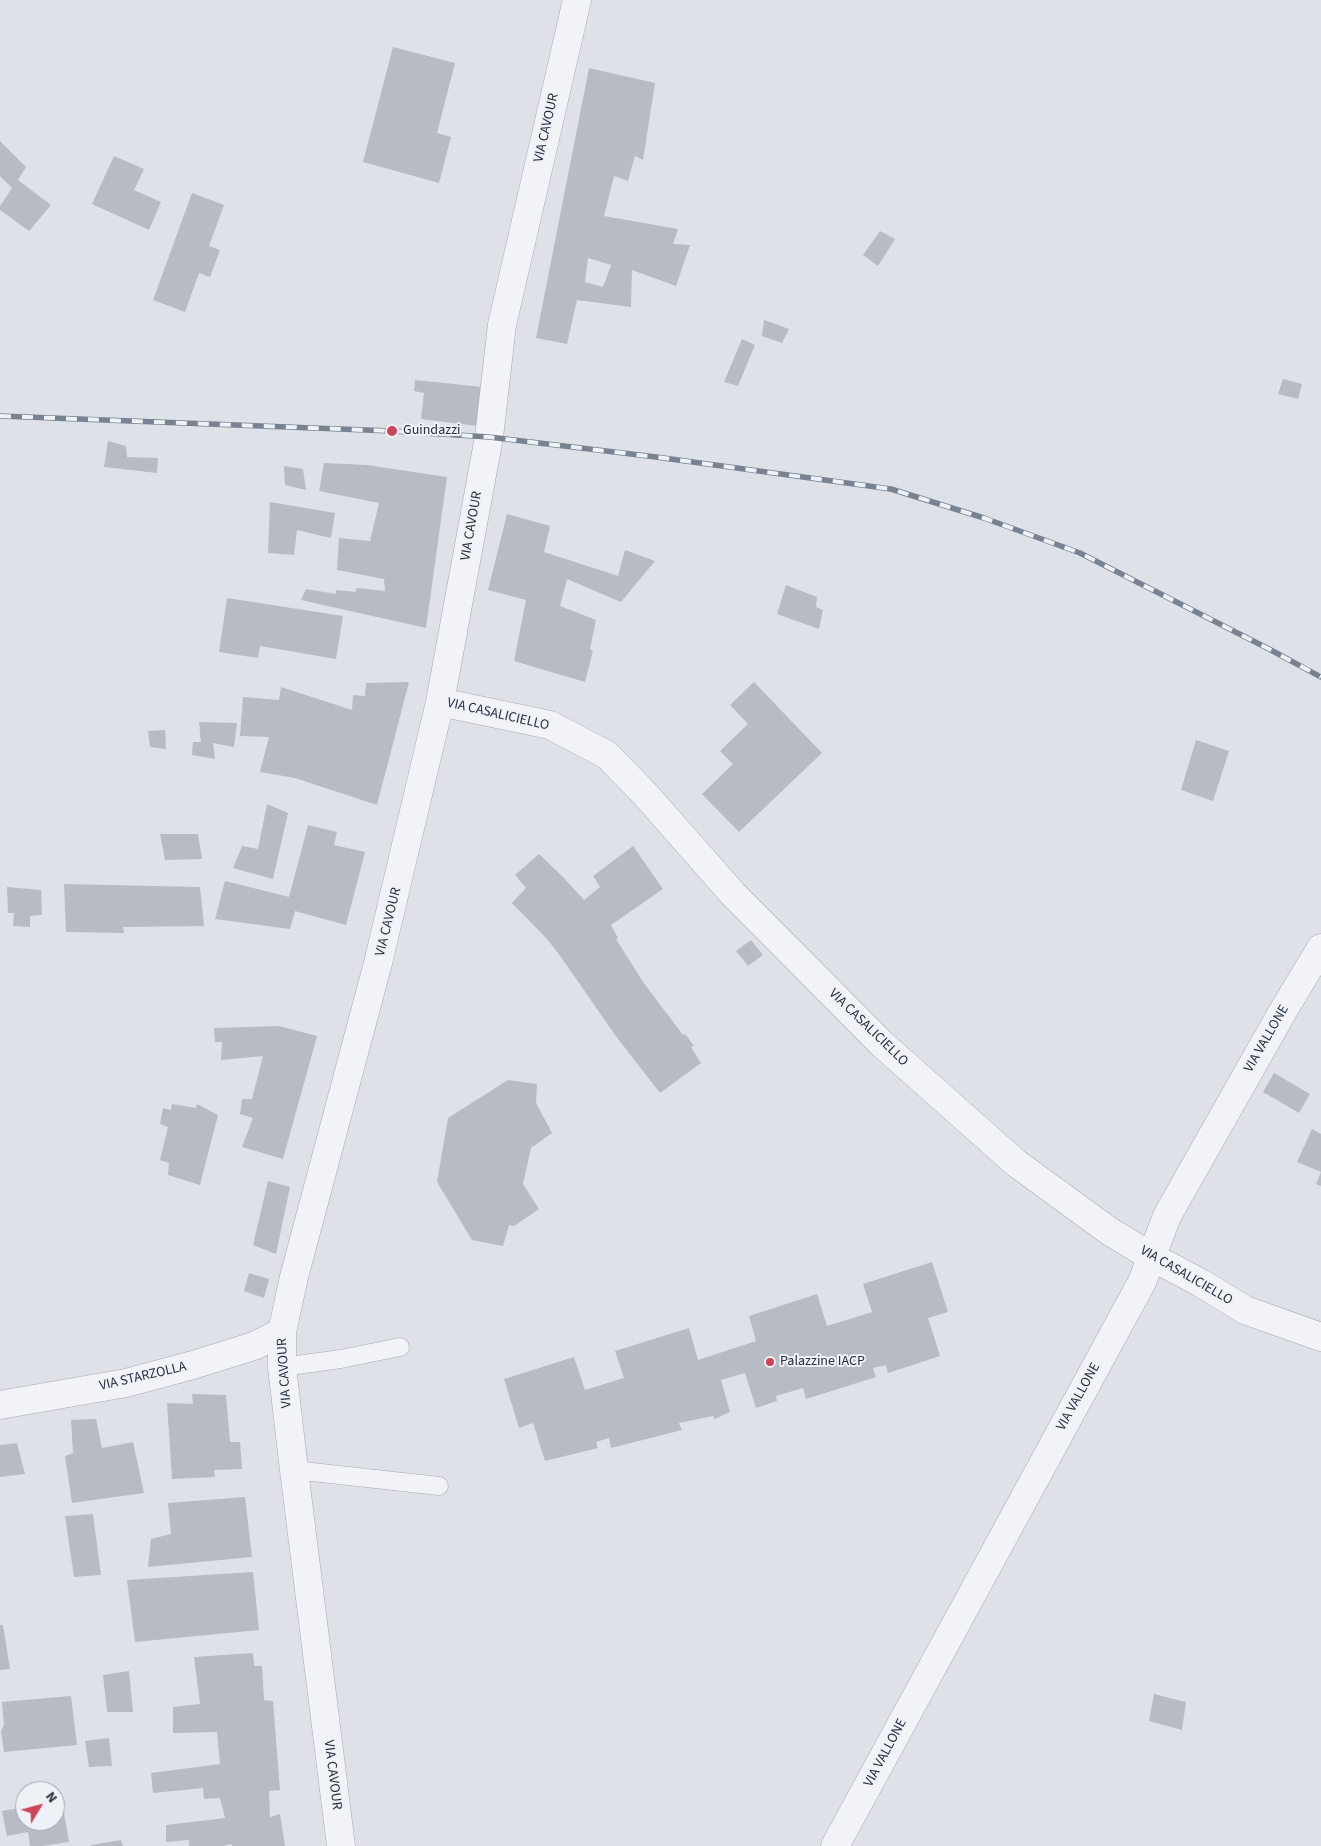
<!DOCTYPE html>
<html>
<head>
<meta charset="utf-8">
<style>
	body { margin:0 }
	#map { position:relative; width:1321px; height:1846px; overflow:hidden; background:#dee2e8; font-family:"Source Sans 3",sans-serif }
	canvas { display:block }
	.north { position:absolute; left:15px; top:1781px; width:50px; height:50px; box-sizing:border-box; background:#eef1f5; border:1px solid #9fa4ac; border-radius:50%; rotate:53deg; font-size:14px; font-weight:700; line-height:20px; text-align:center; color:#28303f }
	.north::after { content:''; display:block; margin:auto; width:18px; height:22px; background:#cd4459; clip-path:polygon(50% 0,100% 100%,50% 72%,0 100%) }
</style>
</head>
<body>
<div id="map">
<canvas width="1321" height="1846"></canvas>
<div class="north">N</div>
</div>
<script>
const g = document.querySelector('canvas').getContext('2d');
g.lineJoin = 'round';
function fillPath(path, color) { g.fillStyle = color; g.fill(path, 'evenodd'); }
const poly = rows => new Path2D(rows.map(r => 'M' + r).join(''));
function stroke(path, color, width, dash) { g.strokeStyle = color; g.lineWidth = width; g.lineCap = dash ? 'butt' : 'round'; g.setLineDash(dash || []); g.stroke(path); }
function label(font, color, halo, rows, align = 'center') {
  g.font = font + ' "Source Sans 3",sans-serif'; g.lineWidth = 4; g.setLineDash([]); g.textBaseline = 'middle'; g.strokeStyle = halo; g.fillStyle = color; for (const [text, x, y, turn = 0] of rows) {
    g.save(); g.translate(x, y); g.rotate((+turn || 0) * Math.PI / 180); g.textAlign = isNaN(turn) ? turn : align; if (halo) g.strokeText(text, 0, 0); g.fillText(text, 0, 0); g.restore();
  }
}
const building = poly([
	[393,47,455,63,437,133,451,137,439,183,363,162],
	[589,68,655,83,643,160,635,156,628,181,614,176,604,216,678,229,673,244,690,245,676,286,632,270,631,307,577,300,567,344,536,338],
	[588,258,611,265,603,287,585,282],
	[0,141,26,167,18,180,51,205,29,231,0,210,0,206,12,188,0,176],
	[114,156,144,169,134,190,161,202,149,230,92,204],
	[192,193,224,205,209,246,220,250,210,277,199,273,185,312,153,300],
	[880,231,895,239,878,266,863,255],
	[764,320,789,329,782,343,762,336],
	[742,339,755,345,738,386,724,382],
	[1283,379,1302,384,1298,399,1278,394],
	[415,380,483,387,478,426,421,419,424,393,414,391],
	[108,441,126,446,127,457,158,458,157,473,104,467],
	[324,463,367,465,447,477,426,628,301,600,306,589,336,594,336,590,356,592,356,588,385,591,384,579,337,570,339,538,370,541,379,503,319,491],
	[284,466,303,469,306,490,285,485],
	[270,502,335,513,331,538,297,530,294,555,268,553],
	[507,514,550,526,544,552,618,576,625,550,655,561,621,602,567,579,560,606,596,620,590,649,593,651,585,682,514,661,526,600,488,590],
	[786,585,817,597,816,607,823,610,819,629,777,614],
	[227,598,343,616,336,659,260,646,258,658,219,652],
	[409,682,377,805,295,778,260,772,269,737,240,736,243,697,279,700,281,687,352,710,353,695,365,696,366,683],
	[754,682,822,753,739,832,702,794,733,764,720,751,748,724,730,705],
	[199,722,237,723,234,747,213,743,215,759,192,755,193,742,201,742],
	[165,730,166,749,150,747,148,731],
	[1196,740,1229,751,1213,801,1181,790],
	[267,804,288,813,273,879,233,868,242,846,258,849],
	[308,825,337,832,334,845,365,852,346,925,295,911,290,929,215,919,225,881,289,897],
	[160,834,198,834,202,859,165,860],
	[633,846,663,889,611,925,618,938,616,939,643,982,683,1035,685,1034,694,1046,691,1047,701,1063,660,1093,615,1035,561,957,547,939,512,903,526,888,515,875,539,854,562,876,584,900,600,887,593,876],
	[64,884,200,887,204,926,123,927,124,933,66,932],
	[7,887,41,890,42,915,30,916,30,927,13,926,14,913,8,913],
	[751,940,763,955,748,966,736,951],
	[279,1026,317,1036,283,1159,242,1147,253,1118,240,1114,242,1099,252,1099,263,1056,221,1060,222,1042,215,1042,214,1028],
	[1274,1073,1310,1094,1299,1113,1263,1092],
	[508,1080,537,1084,536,1103,552,1133,531,1148,523,1184,539,1209,514,1226,509,1225,503,1246,472,1240,437,1182,448,1118],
	[172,1104,196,1108,197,1104,218,1115,200,1185,168,1175,169,1163,160,1160,168,1127,160,1124,163,1108,171,1110],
	[1312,1129,1321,1134,1321,1186,1316,1184,1321,1172,1297,1162],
	[268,1181,290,1187,276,1254,253,1245],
	[932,1262,948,1312,928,1318,940,1356,888,1373,886,1365,873,1368,876,1377,806,1399,803,1388,776,1396,777,1401,756,1408,745,1373,721,1380,730,1412,715,1419,713,1416,679,1423,682,1430,611,1448,609,1438,596,1442,598,1448,545,1461,533,1423,519,1428,504,1379,574,1357,585,1390,624,1378,615,1351,689,1328,698,1360,756,1341,749,1316,817,1294,827,1326,872,1312,863,1284],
	[249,1273,269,1279,264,1298,244,1291],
	[192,1394,226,1395,230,1442,240,1442,242,1469,214,1470,215,1477,172,1479,167,1403,193,1404],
	[96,1419,102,1448,133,1442,144,1493,72,1503,65,1456,73,1453,71,1420],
	[17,1443,25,1474,0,1477,0,1445],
	[245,1497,252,1557,148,1567,151,1539,171,1534,168,1503],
	[93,1514,101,1575,74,1577,65,1516],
	[253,1572,259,1630,135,1642,127,1580],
	[0,1625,3,1625,10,1669,0,1670],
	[253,1653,254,1666,262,1666,264,1700,273,1701,280,1790,269,1791,270,1817,280,1814,285,1846,232,1846,231,1844,223,1846,189,1846,189,1840,166,1842,166,1825,225,1818,220,1798,204,1799,203,1788,153,1793,151,1773,220,1764,217,1732,173,1733,173,1707,200,1704,194,1657],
	[129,1671,133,1712,107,1712,103,1675],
	[1154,1694,1186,1702,1182,1730,1149,1721],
	[71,1696,77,1745,4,1752,1,1731,4,1725,2,1702],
	[109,1738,112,1766,89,1767,85,1741],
	[62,1801,69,1842,42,1846,30,1846,28,1832,7,1836,2,1811,25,1807,25,1821,55,1821,55,1802],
	[121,1840,123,1846,91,1846,91,1845]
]);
const service = poly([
	[282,1367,341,1359,400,1347],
	[294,1470,439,1486]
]);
const minor = poly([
	[440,702,550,725,607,755,645,794,733,894,882,1044,1016,1163,1109,1231,1152,1257,1201,1283,1245,1310,1321,1337],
	[0,1405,126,1383,193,1365,254,1346,282,1332],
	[341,1846,294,1470,282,1367,282,1332,294,1277,378,963,440,702,489,437,502,325,577,0],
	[835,1846,1142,1282,1167,1216,1283,1011,1321,948]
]);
const rail = poly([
	[0,416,392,431,489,437,656,457,891,489,984,518,1080,553,1269,649,1321,677]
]);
const markers = [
	[392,431,6,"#cd4459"],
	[770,1362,5,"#cd4459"]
];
const streetNames = [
	["VIA CAVOUR",547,128,-77],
	["VIA CAVOUR",472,526,-80],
	["VIA CASALICIELLO",498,715,13],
	["VIA CAVOUR",389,922,-76],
	["VIA CASALICIELLO",868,1028,44],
	["VIA VALLONE",1267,1039,-60],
	["VIA CASALICIELLO",1186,1276,30],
	["VIA CAVOUR",285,1373,-94],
	["VIA STARZOLLA",143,1377,-13],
	["VIA VALLONE",1079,1397,-61],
	["VIA VALLONE",886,1753,-62],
	["VIA CAVOUR",332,1775,83]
];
const poiNames = [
	["Guindazzi",403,431],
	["Palazzine IACP",780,1362]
];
fillPath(building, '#b6bbc4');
stroke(service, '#a4a9b2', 19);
stroke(minor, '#a4a9b2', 29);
stroke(service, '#f1f3f6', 18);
stroke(minor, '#f1f3f6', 28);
stroke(rail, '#788291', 5.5);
stroke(rail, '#eef1f5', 4, [11]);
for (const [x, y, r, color] of markers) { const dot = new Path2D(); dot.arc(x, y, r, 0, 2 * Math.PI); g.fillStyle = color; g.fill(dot); stroke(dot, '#eef1f5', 2); }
label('14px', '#28303f', '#eef1f5', streetNames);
label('14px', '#28303f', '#eef1f5', poiNames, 'left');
</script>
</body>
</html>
